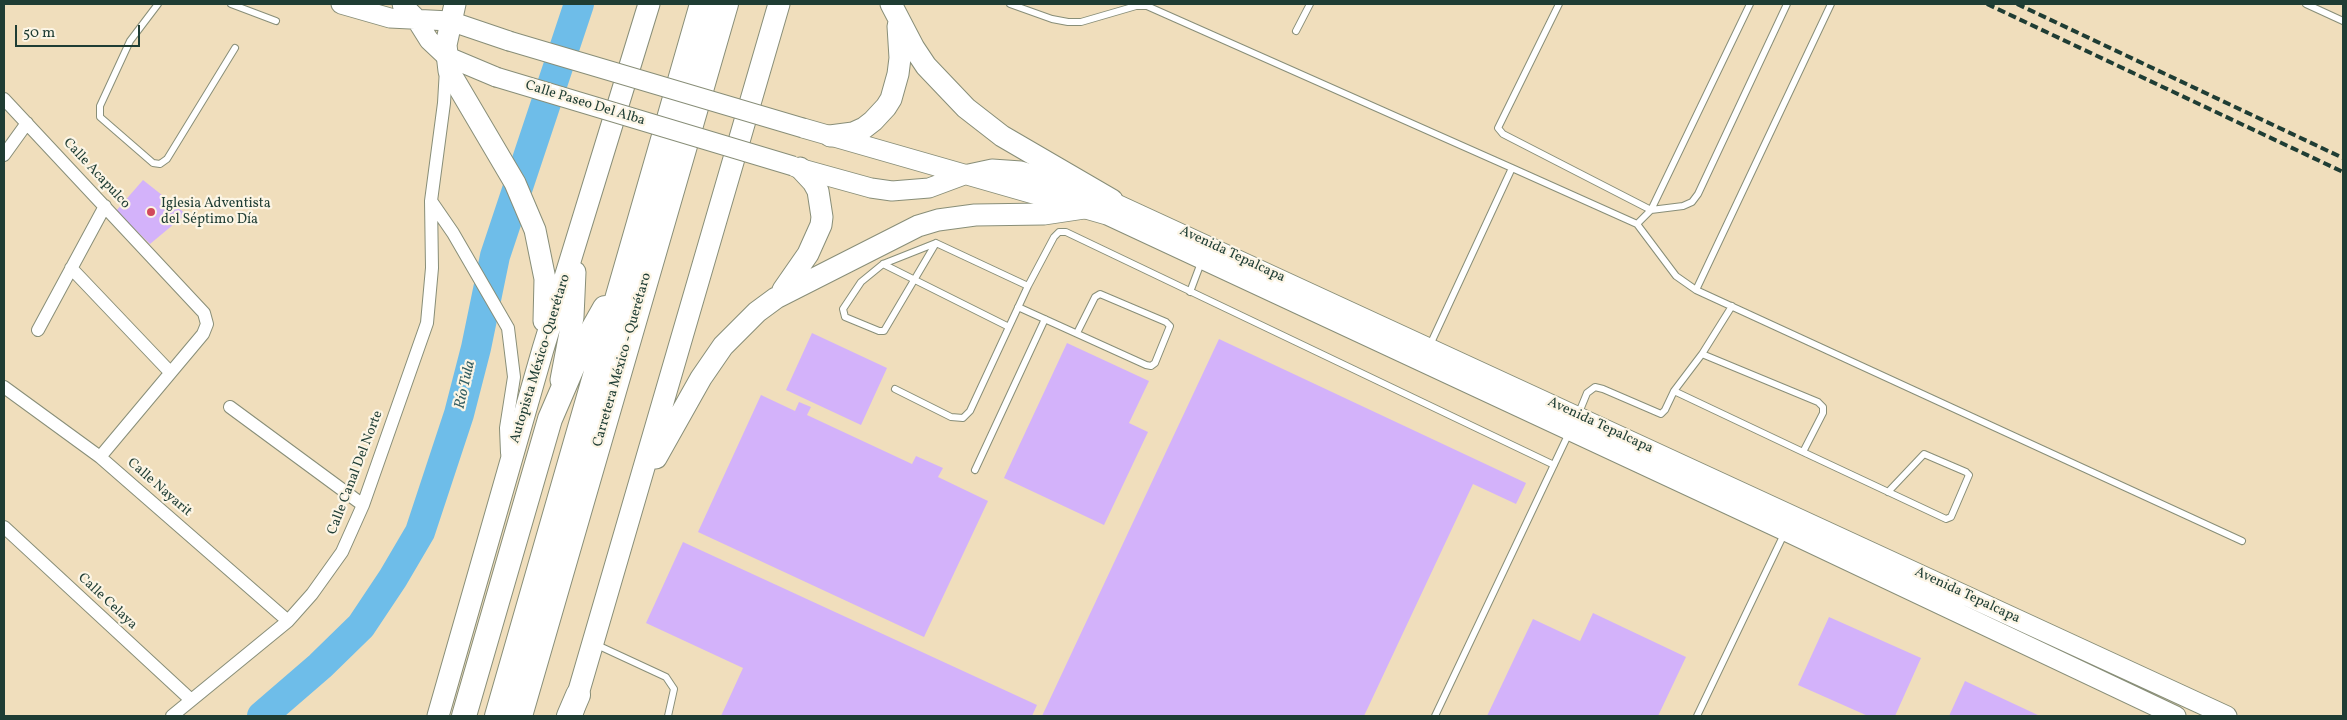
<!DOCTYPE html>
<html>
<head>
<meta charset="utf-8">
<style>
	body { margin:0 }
	#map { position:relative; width:2347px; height:720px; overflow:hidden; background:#f0debc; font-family:Vollkorn,serif }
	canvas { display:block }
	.frame { position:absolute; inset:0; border:5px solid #1f3d34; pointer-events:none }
	.scale { position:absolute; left:15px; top:25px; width:125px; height:22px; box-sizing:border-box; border:2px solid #1f3d34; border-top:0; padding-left:6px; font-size:15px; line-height:18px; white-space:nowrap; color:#1f3d34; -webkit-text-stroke:4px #fcf5e5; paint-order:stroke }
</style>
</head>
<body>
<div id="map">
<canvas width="2347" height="720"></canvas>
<div class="frame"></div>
<div class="scale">50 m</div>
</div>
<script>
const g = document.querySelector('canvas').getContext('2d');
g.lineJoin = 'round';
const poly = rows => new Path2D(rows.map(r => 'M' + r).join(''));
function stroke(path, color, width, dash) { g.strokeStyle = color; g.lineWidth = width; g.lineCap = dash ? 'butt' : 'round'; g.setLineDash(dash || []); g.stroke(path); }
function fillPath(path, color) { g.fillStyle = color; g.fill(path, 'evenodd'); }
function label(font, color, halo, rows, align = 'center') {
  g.font = font + ' Vollkorn,serif'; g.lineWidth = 4.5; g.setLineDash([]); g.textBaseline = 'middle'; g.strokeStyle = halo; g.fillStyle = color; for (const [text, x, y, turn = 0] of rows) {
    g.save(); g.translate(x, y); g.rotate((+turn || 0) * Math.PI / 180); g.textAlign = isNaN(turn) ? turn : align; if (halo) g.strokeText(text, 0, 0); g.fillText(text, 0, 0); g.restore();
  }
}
const river = poly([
	[262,716,320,666,361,626,393,578,420,532,459,414,476,348,495,256,579,4]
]);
const building = poly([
	[143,180,186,214,150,244,116,211],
	[812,333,887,368,861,425,786,390],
	[1219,339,1526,483,1516,504,1473,484,1364,716,1042,716],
	[1067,343,1149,381,1129,423,1148,432,1104,525,1004,478],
	[761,395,795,411,799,402,811,407,807,415,912,464,916,456,943,468,938,477,988,501,924,637,698,532],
	[683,542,1037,705,1032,716,721,716,743,668,646,623],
	[1593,613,1686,657,1658,716,1487,716,1533,619,1580,641],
	[1829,617,1921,658,1895,716,1868,716,1798,685],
	[1965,681,2040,716,1949,716]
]);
const lane = poly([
	[158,4,130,41,100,106,100,117,153,163,160,164,167,159,235,48],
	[231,4,276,21],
	[1010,4,1052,19,1068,22,1081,22,1136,6,1147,6,1512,168],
	[1559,4,1498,128,1503,134,1651,210,1683,206,1692,202,1698,194,1787,4],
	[2306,4,2343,21],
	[1296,31,1310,4],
	[1637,224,1676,276,1696,290,2242,541],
	[936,243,884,331,879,331,845,317,843,309,861,282,883,264,936,243,1028,286],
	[883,264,1009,327],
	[1696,290,1831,4],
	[1190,292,1202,260],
	[1018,307,1146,365,1151,366,1155,363,1170,326,1166,322,1100,294,1095,297,1077,333],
	[1430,345,1512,168,1637,224,1651,210,1750,4],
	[1702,354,1732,306],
	[895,389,951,417,963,418,970,411,1028,286,1054,237,1059,232,1066,232,1554,465],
	[1674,391,1803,452],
	[1578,415,1587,393,1595,387,1603,389,1661,414,1665,410,1674,391,1702,354,1818,402,1823,407,1823,413,1803,452,1946,519,1951,517,1969,475,1966,472,1924,454,1888,492],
	[975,470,1045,319],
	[597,645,666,677,674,689,668,716],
	[1435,716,1569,433],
	[1697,716,1785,532]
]);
const street = poly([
	[4,99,204,313,207,324,203,334,100,457],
	[4,155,27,123],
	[431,201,453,233,508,328,514,377,506,428,507,453],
	[71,268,170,372],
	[38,330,105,206],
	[4,387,100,457,288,621],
	[230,407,363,505],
	[4,527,190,699],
	[172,716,288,621,312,594,342,552,363,505,427,323,432,268,431,201,444,103,446,69]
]);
const secondary = poly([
	[341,4,390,18,450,21,509,41],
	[402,4,414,16,429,40,446,56,496,77],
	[803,128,1107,215,1785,531,2176,716],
	[795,167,871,188,892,191,929,188,964,175,992,169,1021,171,1086,190,2227,716]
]);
const primary = poly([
	[455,4,446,45,449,71,515,183,535,230,545,279,544,321],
	[891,4,914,48,926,66,966,108,1002,136,1112,200],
	[830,136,853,133,864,128,873,121,886,107,891,99,898,74,900,58,898,26],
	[783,290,808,254,821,225,822,217,818,191,813,182,800,168],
	[561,380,573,317,575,272],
	[656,458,701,378,723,346,757,312,776,298,918,226,938,220,975,215,1044,214,1084,208],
	[573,711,779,4],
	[438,716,543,349,649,4]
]);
const highway = poly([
	[464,716,550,419,575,361,605,308],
	[497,716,702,4],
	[520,716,726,4],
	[569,716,578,695]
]);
const rail = poly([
	[1987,4,2343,172],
	[2017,4,2343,158]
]);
const secondaryBridge = poly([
	[509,41,803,128],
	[496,77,793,166]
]);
const markers = [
	[151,212,5,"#d1495b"]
];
const streetNames = [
	["Calle Paseo Del Alba",585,104,17],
	["Calle Acapulco",96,174,47],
	["Avenida Tepalcapa",1232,255,25],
	["Autopista México-Querétaro",541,359,-73],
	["Carretera México - Querétaro",623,360,-74],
	["Avenida Tepalcapa",1600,426,25],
	["Calle Canal Del Norte",356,473,-69],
	["Calle Nayarit",159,488,41],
	["Avenida Tepalcapa",1967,596,25],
	["Calle Celaya",107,602,43]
];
const poiNames = [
	["Iglesia Adventista",161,204],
	["del Séptimo Día",161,220]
];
const waterNames = [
	["Río Tula",466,385,-77]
];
stroke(river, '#6ebde9', 30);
fillPath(building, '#d3b2fa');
stroke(lane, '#888e78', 8);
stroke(street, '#888e78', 14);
stroke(secondary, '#888e78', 21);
stroke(primary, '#888e78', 23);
stroke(highway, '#888e78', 26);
stroke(lane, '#fff', 6);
stroke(street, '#fff', 12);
stroke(secondary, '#fff', 19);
stroke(primary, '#fff', 21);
stroke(highway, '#fff', 24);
stroke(rail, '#1f3d34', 4, [8, 4]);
stroke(secondaryBridge, '#888e78', 21, []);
stroke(secondaryBridge, '#fff', 19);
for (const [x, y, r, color] of markers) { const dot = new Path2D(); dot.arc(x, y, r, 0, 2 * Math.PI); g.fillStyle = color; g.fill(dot); stroke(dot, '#fcf5e5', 2); }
label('14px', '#1f3d34', '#fcf5e5', streetNames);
label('14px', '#1f3d34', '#fcf5e5', poiNames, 'left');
label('italic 15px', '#335d61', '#fcf5e5', waterNames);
</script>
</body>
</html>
